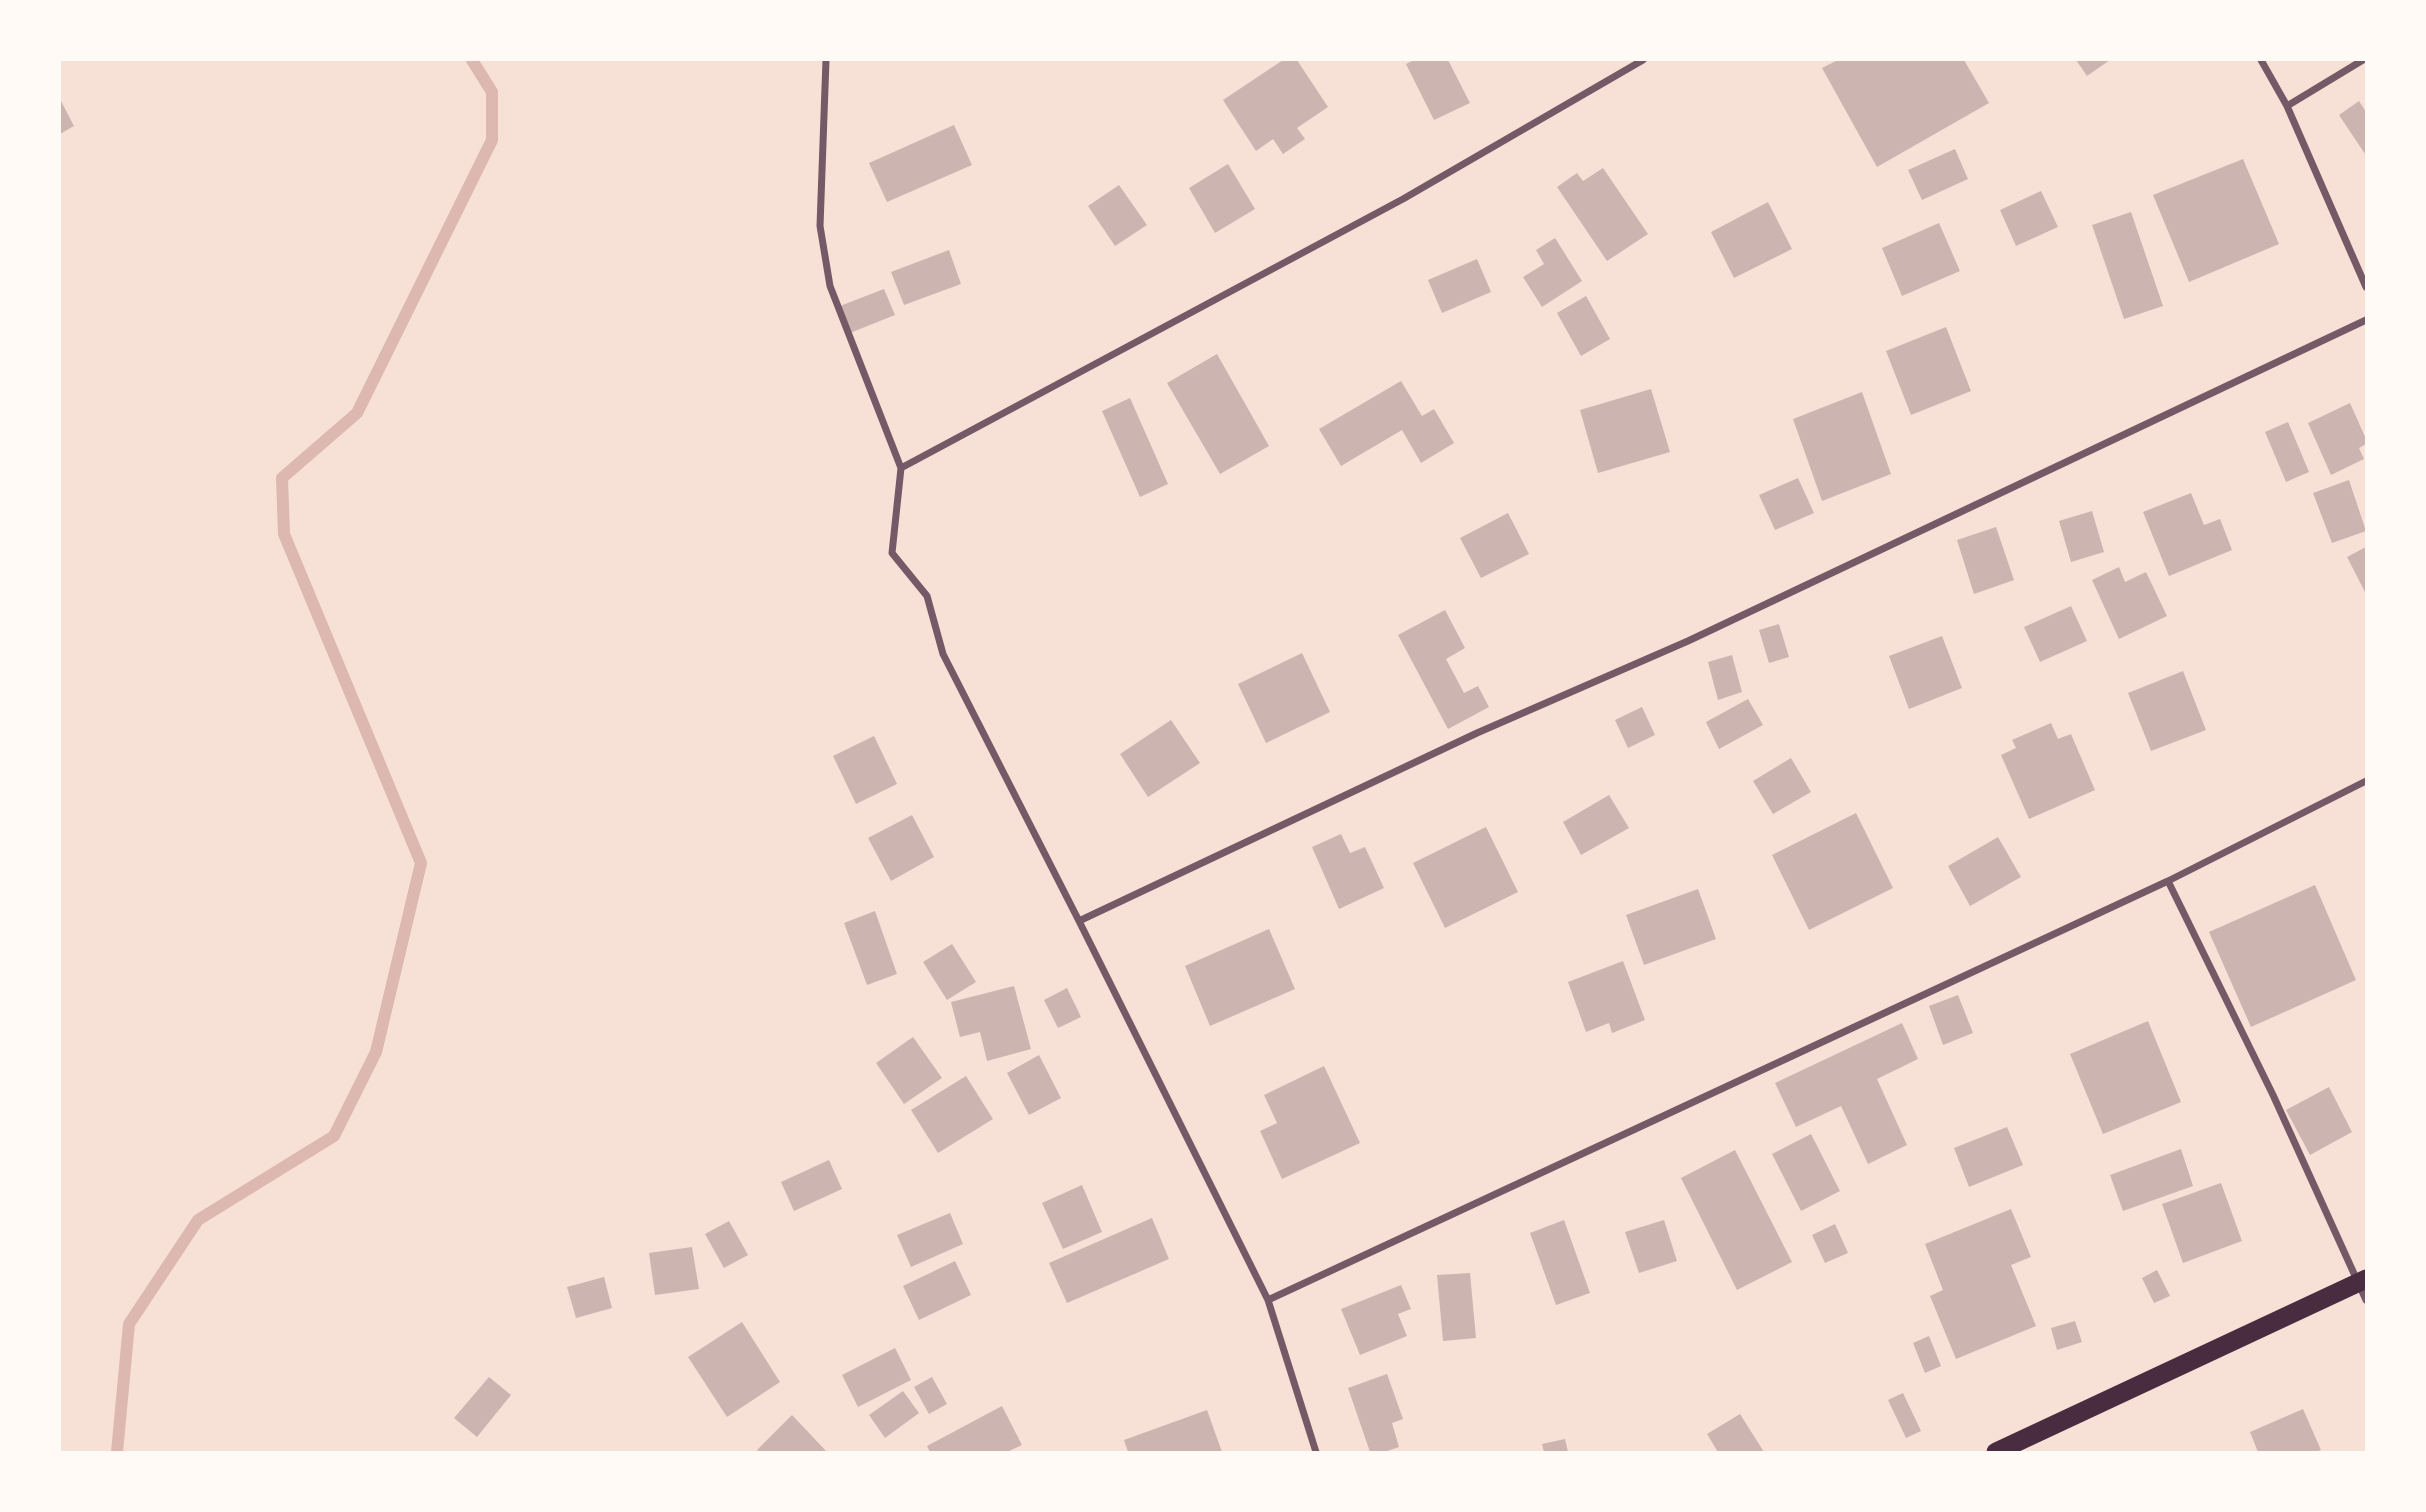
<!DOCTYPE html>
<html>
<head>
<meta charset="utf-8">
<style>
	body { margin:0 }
	#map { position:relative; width:2426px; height:1512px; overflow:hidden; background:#f7e1d7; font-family:Quicksand,sans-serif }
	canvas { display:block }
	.frame { position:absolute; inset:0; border:61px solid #fffaf5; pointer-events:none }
</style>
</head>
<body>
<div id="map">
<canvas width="2426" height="1512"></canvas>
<div class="frame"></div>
</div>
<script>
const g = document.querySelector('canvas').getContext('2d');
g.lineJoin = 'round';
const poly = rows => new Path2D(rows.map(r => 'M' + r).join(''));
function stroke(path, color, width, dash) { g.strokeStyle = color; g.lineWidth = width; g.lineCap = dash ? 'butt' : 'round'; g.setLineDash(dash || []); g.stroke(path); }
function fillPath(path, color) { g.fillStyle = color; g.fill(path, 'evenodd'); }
const stream = poly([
	[117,1452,129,1324,198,1220,334,1136,376,1052,421,863,284,534,282,478,357,413,492,140,492,92,472,60]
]);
const building = poly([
	[1283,60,1297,60,1328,107,1297,128,1305,139,1283,154,1273,139,1256,151,1223,100],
	[1414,60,1448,60,1470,103,1434,120,1406,64],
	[1838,60,1964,60,1989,103,1877,167,1822,68],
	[2076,60,2110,60,2087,76],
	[60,99,74,126,60,134],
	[2359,101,2366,112,2365,154,2339,115],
	[954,125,972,165,887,202,869,163],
	[1955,149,1968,179,1922,200,1908,170],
	[2243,159,2279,244,2189,282,2153,195],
	[1228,164,1255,209,1215,233,1189,188],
	[1603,168,1648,234,1607,261,1557,187,1577,173,1583,181],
	[1119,185,1147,225,1115,246,1088,206],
	[2041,191,2058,227,2016,246,2000,210],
	[1768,202,1792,249,1734,278,1711,232],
	[2131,212,2163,306,2124,319,2092,225],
	[1939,223,1960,271,1902,296,1882,248],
	[1555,238,1582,281,1542,307,1523,277,1544,264,1536,250],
	[949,250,961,284,904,305,891,272],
	[1477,259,1491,292,1442,313,1428,280],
	[884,289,895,315,850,333,840,306],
	[1586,296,1610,339,1581,356,1557,313],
	[1946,327,1971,391,1911,415,1886,351],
	[1217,354,1269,446,1220,474,1167,383],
	[1401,381,1422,416,1434,409,1454,443,1421,463,1402,430,1341,466,1319,429],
	[1651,389,1670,452,1598,473,1580,410],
	[1862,392,1891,474,1822,501,1793,419],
	[1130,398,1168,484,1140,497,1102,411],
	[2350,403,2366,439,2366,444,2359,448,2364,459,2331,475,2308,423],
	[2288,422,2309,472,2286,482,2265,432],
	[1798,478,1814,513,1775,530,1759,495],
	[2349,480,2366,531,2332,543,2313,493],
	[2191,493,2204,525,2220,519,2232,550,2169,576,2143,512],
	[2092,511,2104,552,2071,562,2059,521],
	[1508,513,1529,554,1481,578,1460,538],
	[1996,527,2014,580,1974,594,1957,540],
	[2366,547,2366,594,2347,557],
	[2119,567,2125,582,2146,572,2167,616,2119,639,2092,580],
	[2071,606,2087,641,2040,662,2024,627],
	[1445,610,1465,648,1446,659,1464,693,1478,686,1489,707,1448,729,1398,635],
	[1779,624,1789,657,1769,663,1759,630],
	[1942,636,1962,688,1909,709,1889,656],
	[1302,653,1330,712,1266,743,1238,684],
	[1732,655,1742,692,1718,700,1708,662],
	[2183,671,2206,730,2151,751,2128,693],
	[1748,699,1763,725,1719,749,1706,722],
	[1642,707,1655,735,1628,748,1615,720],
	[1171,720,1200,763,1148,797,1120,754],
	[2051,723,2058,739,2071,734,2095,790,2029,819,2001,755,2016,748,2012,740],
	[874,736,897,784,856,804,833,756],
	[1791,758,1811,792,1773,814,1753,781],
	[1609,795,1629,828,1581,855,1563,822],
	[1856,813,1893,888,1809,930,1772,855],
	[912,815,934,857,891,881,868,838],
	[1486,827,1518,892,1445,928,1413,863],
	[1341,834,1350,853,1365,847,1384,888,1339,909,1312,847],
	[1998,837,2021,877,1970,906,1948,866],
	[2315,885,2356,980,2251,1027,2209,932],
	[1698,889,1716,939,1644,965,1626,915],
	[875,911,897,974,867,985,844,923],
	[1269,929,1295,989,1210,1026,1185,966],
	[952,944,976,982,947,1000,923,962],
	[1623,961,1645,1020,1612,1033,1609,1023,1586,1032,1568,982],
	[1014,986,1031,1049,987,1061,980,1032,960,1037,951,1002],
	[1067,988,1081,1017,1058,1028,1044,1000],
	[1958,995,1973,1033,1943,1045,1929,1006],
	[2148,1021,2181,1102,2103,1134,2070,1054],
	[1902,1023,1918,1059,1877,1079,1907,1145,1868,1164,1841,1106,1796,1127,1775,1083],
	[913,1037,942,1078,904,1104,876,1063],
	[1039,1055,1061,1098,1029,1115,1007,1073],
	[1324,1066,1360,1143,1282,1179,1260,1131,1277,1123,1264,1095],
	[966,1076,993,1119,938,1153,911,1110],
	[2329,1087,2352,1132,2310,1155,2286,1110],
	[2007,1127,2023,1165,1969,1187,1954,1148],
	[1811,1134,1840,1191,1801,1211,1772,1154],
	[2181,1149,2193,1186,2123,1211,2110,1175],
	[1735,1150,1792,1262,1737,1290,1681,1178],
	[829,1160,842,1189,794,1211,781,1182],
	[2221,1183,2242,1241,2183,1263,2162,1204],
	[1082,1185,1102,1232,1063,1249,1042,1203],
	[2011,1209,2031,1257,2011,1265,2036,1326,1956,1359,1930,1296,1943,1290,1925,1244],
	[950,1213,963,1244,911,1267,897,1235],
	[1152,1218,1169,1259,1067,1303,1049,1263],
	[1564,1220,1590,1293,1556,1305,1530,1233],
	[1664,1220,1677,1261,1639,1273,1625,1232],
	[729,1221,748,1255,724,1268,705,1234],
	[1835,1224,1848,1253,1825,1263,1812,1235],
	[692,1247,699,1289,655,1295,649,1253],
	[955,1261,971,1295,919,1320,903,1286],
	[2157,1270,2170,1296,2154,1303,2142,1278],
	[1470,1273,1476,1338,1443,1341,1437,1275],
	[604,1277,612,1308,576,1318,567,1287],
	[1401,1285,1411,1309,1398,1314,1407,1336,1360,1355,1341,1309],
	[2075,1321,2082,1342,2057,1350,2051,1328],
	[742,1322,780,1382,727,1417,688,1357],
	[1929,1336,1941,1366,1925,1373,1913,1343],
	[895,1348,911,1380,858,1407,842,1375],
	[1387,1374,1403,1419,1392,1423,1399,1447,1384,1452,1370,1452,1348,1388],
	[489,1377,511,1395,477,1437,454,1418],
	[932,1377,947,1404,929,1414,914,1387],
	[903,1391,919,1413,885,1438,869,1415],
	[1903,1393,1921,1431,1906,1438,1888,1400],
	[1002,1406,1022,1445,1007,1452,930,1452,927,1446],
	[2303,1409,2321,1450,2315,1452,2258,1452,2250,1432],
	[1207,1410,1222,1452,1128,1452,1124,1440],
	[1740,1414,1764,1452,1718,1452,1707,1434],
	[792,1415,827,1452,760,1452,757,1450],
	[1565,1439,1568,1452,1544,1452,1542,1444]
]);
const minor = poly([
	[826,60,820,226,830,286,901,468,892,553,927,596,943,654,1079,921,1268,1300,1316,1452],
	[2261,60,2287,106,2366,287],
	[2287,106,2363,60],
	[901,468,1403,199,1643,60],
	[2168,881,2273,1095,2366,1300],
	[1079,921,1477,733,1688,641,2366,320],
	[1268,1300,2168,881,2366,781]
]);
const trunk = poly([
	[1996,1452,2366,1279]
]);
stroke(stream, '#dcb8b0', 12);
fillPath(building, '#ccb4b1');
stroke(minor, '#755966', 7);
stroke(trunk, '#4a2c40', 19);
</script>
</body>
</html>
